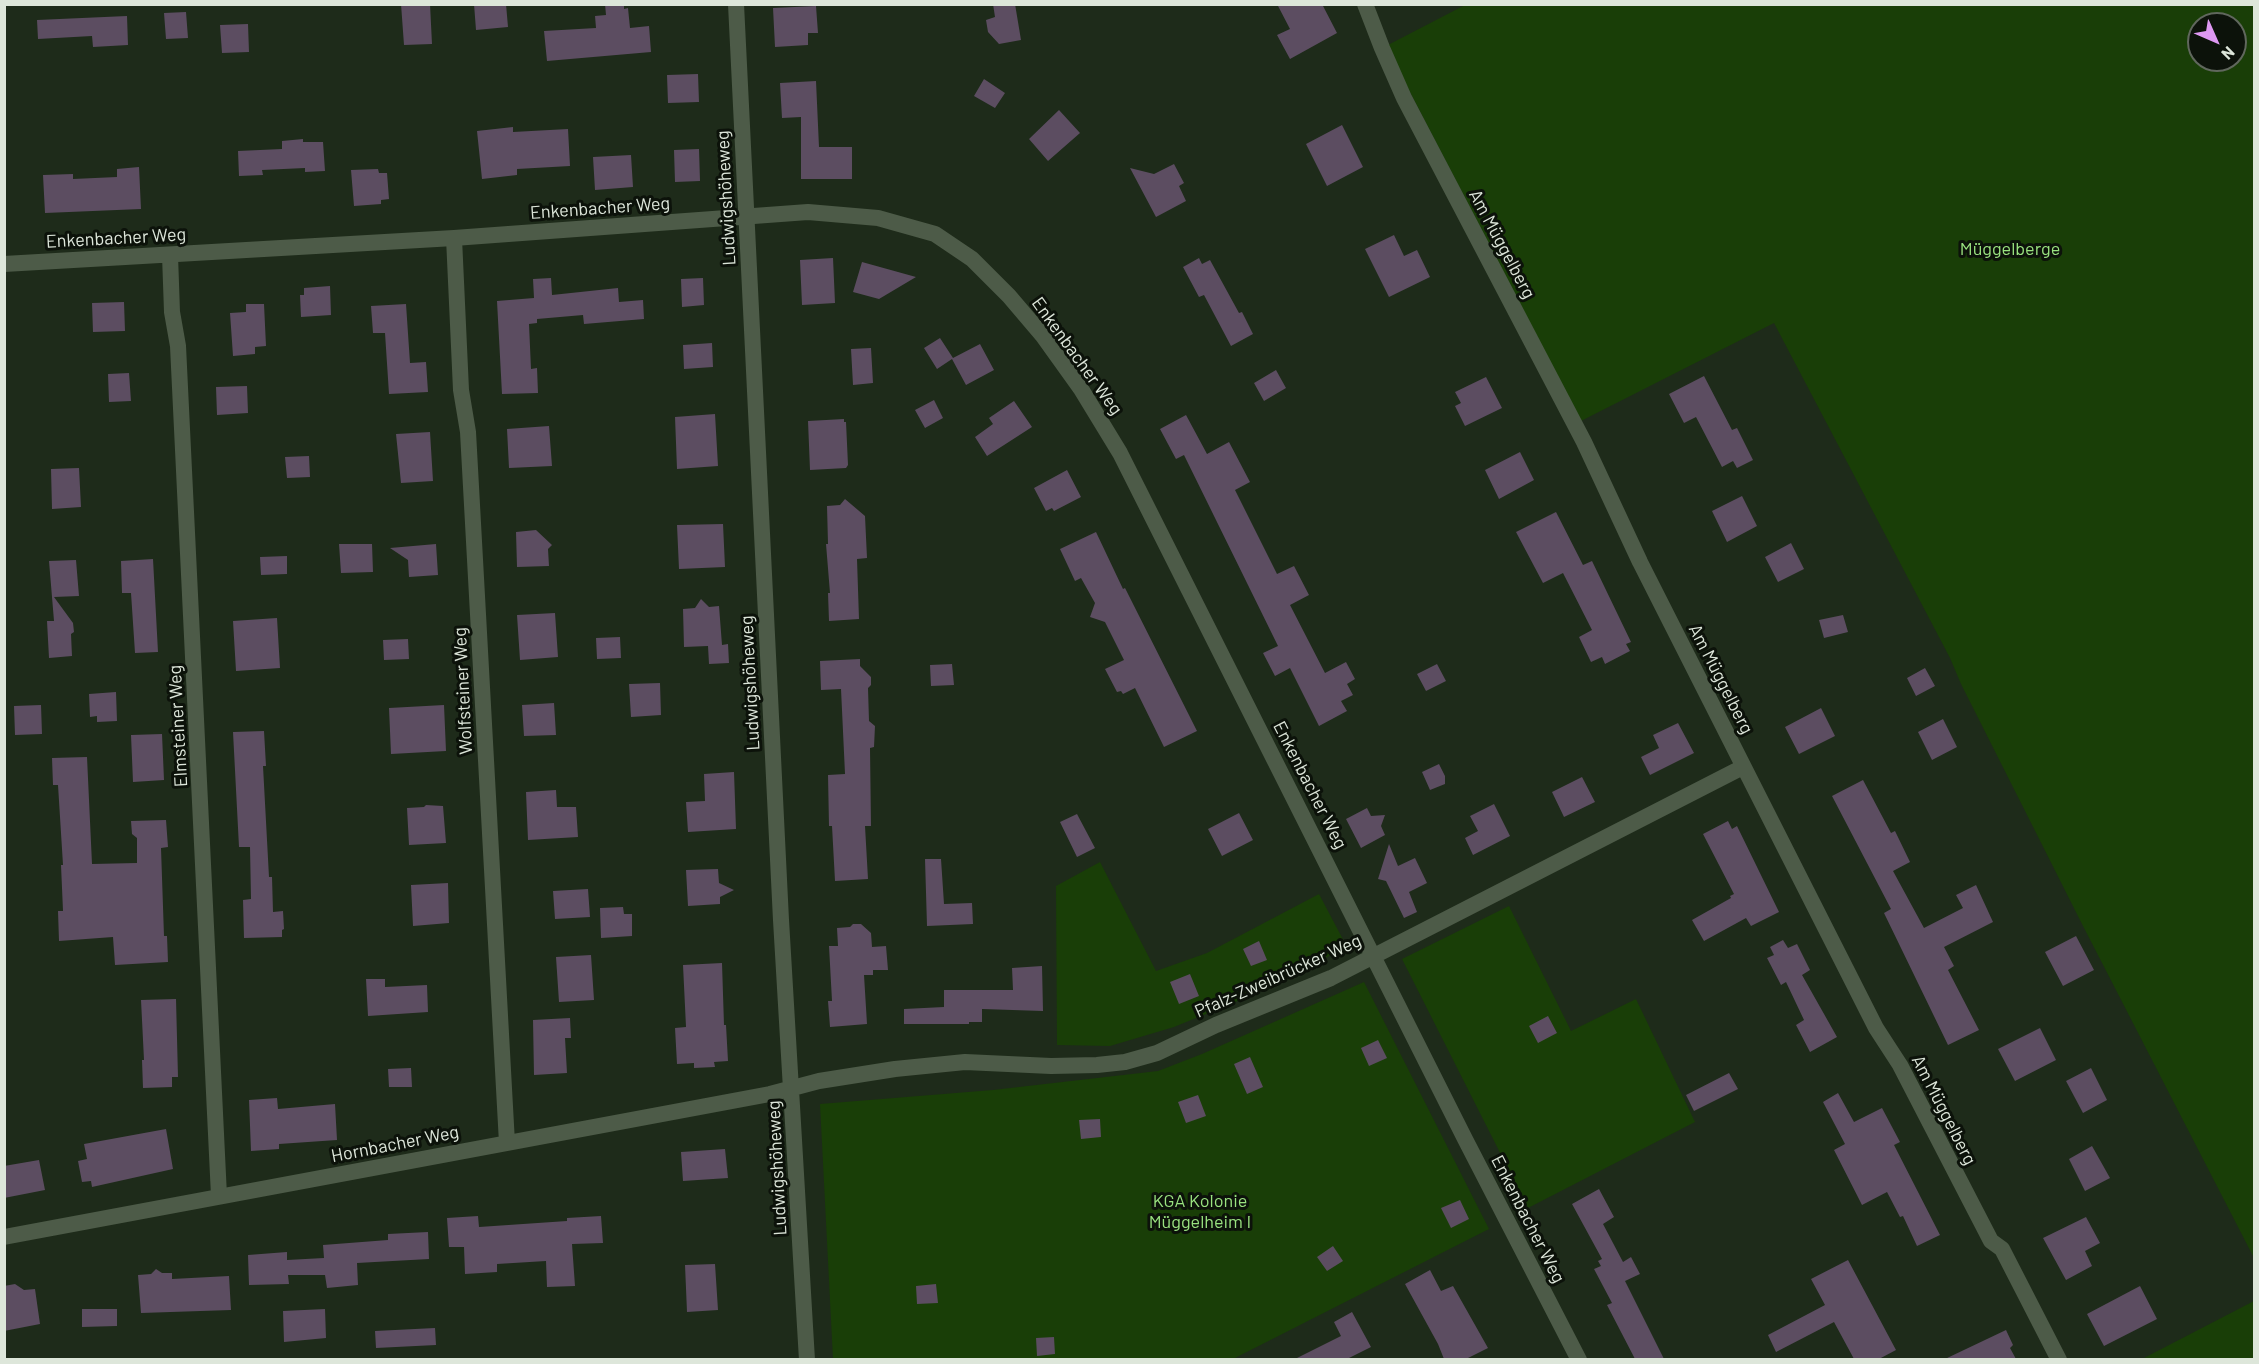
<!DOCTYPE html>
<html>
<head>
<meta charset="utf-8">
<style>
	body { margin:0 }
	#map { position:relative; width:2259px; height:1364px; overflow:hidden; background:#1e2b1a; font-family:Barlow,sans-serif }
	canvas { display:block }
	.frame { position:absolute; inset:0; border:6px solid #dde6da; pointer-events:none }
	.north { position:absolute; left:2187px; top:12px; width:60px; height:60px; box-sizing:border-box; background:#0c120a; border:2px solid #60675d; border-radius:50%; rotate:135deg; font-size:16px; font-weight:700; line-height:24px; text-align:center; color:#dde6da }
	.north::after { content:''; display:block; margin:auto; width:21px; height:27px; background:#de98f2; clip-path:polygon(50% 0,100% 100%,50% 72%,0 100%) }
</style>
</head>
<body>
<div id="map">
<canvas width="2259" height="1364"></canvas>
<div class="frame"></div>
<div class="north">N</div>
</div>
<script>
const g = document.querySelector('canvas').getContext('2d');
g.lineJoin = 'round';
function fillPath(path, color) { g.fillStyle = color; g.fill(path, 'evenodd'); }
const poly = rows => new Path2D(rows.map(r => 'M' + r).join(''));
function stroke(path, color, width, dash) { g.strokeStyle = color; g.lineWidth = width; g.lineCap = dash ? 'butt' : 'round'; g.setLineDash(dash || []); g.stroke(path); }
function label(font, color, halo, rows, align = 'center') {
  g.font = font + ' Barlow,sans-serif'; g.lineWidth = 6; g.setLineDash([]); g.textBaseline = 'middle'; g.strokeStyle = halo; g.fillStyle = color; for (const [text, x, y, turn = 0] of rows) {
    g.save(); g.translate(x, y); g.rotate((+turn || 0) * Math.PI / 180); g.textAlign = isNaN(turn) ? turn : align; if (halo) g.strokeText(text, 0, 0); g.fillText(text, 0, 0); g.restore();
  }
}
const green = poly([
	[1465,5,2254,5,2254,1258,2083,926,1961,684,1950,658,1774,323,1581,421,1386,46],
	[2199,24,2235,24,2235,60,2199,60],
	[1100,862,1156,971,1207,953,1319,894,1347,947,1245,998,1174,1027,1110,1046,1057,1045,1056,886],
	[1509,906,1571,1031,1636,999,1695,1122,1528,1208,1402,959],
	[1364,982,1489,1229,1233,1359,833,1359,820,1104,993,1090,1158,1071,1202,1054],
	[2254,1301,2254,1359,2142,1359,2171,1344]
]);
const building = poly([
	[401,4,430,4,432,44,404,45],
	[474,4,506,4,508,27,476,30],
	[605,4,624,4,624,9,628,8,630,28,649,26,651,52,547,61,544,31,596,28,595,16,606,15],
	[993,4,1015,4,1021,40,999,44,988,32,986,20,995,17],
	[1277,4,1322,4,1337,33,1290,59,1277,35,1290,29],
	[816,6,818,33,808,33,808,45,775,47,773,8],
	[186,12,188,38,166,39,164,13],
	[127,16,128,45,93,47,92,36,38,39,37,20],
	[248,24,249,52,222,53,220,25],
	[698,74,699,102,668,103,667,75],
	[984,79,1005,93,995,108,974,96],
	[816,81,819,147,852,147,852,179,801,179,801,117,782,118,780,83],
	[1059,110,1080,133,1048,161,1029,139],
	[1342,125,1363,167,1327,186,1306,144],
	[513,127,513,132,568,129,570,166,517,169,517,175,482,179,477,131],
	[303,139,303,142,323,142,325,171,305,172,305,168,262,170,263,175,239,176,238,151,282,149,282,141],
	[699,149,700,181,675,182,674,150],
	[631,155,633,187,595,190,593,157],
	[1174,164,1184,183,1179,186,1186,201,1156,217,1130,168,1154,174],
	[139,167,141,209,45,213,43,175,73,174,73,179,117,177,117,169],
	[378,169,379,173,387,173,389,199,381,200,381,204,354,206,351,170],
	[1394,235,1404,256,1417,250,1430,277,1389,297,1365,249],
	[833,258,835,303,802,305,800,260],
	[1199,258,1202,264,1210,260,1239,313,1242,312,1253,334,1231,346,1204,295,1199,297,1183,267],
	[862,262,916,277,879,299,853,292],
	[551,278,552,295,618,288,619,302,643,300,644,319,584,324,583,315,537,319,537,323,529,324,531,369,537,368,538,393,502,394,497,301,534,298,533,279],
	[703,278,704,305,682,307,681,279],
	[330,286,331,315,301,317,300,295,304,295,304,288],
	[124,302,125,331,93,332,92,303],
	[246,304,264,304,266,346,255,347,255,354,233,356,230,313,246,312],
	[406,304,410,363,426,362,428,392,389,394,385,333,373,333,371,306],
	[940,338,953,358,980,344,994,370,966,385,952,359,937,369,924,348],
	[712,343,713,367,684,369,683,345],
	[871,348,873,383,853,385,851,349],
	[1276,370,1286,388,1264,401,1254,383],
	[129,373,131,401,109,402,108,374],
	[1704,376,1732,430,1737,428,1753,460,1737,468,1733,461,1722,467,1696,417,1684,423,1669,394],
	[1486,377,1502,408,1465,426,1455,406,1461,403,1455,392],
	[247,386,248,413,217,415,216,387],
	[934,400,943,418,925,428,915,410],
	[1014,401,1032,427,987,456,975,437,993,424,989,418],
	[715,414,718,466,677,469,675,417],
	[1186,415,1207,454,1229,442,1250,482,1235,490,1277,574,1294,566,1309,595,1290,605,1325,673,1346,662,1355,679,1347,684,1353,695,1341,701,1347,711,1319,726,1290,668,1275,676,1263,653,1278,646,1184,455,1176,459,1160,429],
	[844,419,844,422,846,422,848,465,846,468,810,470,808,421],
	[549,426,552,466,509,468,507,429],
	[430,432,433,481,401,483,396,434],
	[1520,452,1534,480,1499,499,1485,470],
	[309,456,310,477,287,478,285,457],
	[79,468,81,507,52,509,51,469],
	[1067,470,1081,497,1054,511,1052,508,1046,511,1034,488],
	[1742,496,1757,526,1727,542,1712,511],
	[845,499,865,516,867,558,857,559,859,619,829,621,828,593,830,593,826,544,828,544,827,506,840,505],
	[1556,512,1583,565,1592,561,1631,642,1626,644,1630,651,1605,664,1602,657,1591,662,1579,637,1592,630,1563,573,1543,583,1516,532],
	[723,524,725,567,679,569,677,525],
	[536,530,552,545,548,549,549,566,517,567,516,532],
	[1096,532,1123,589,1125,588,1197,731,1164,747,1135,688,1123,694,1121,691,1117,692,1105,669,1124,660,1105,622,1090,617,1095,603,1081,578,1075,581,1060,549],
	[1791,543,1804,569,1778,582,1765,557],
	[339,544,372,544,373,572,341,573],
	[436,544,438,575,409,577,408,560,390,548],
	[287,556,287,574,261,575,260,557],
	[153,559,158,652,135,653,131,593,122,593,121,561],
	[76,560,79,596,54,597,73,623,74,632,71,634,72,656,49,658,47,621,54,621,49,561],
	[701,599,709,607,719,606,722,645,728,644,729,663,709,664,708,646,684,647,683,609,695,608],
	[555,613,558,657,520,660,517,615],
	[1843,615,1848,632,1824,638,1819,620],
	[277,618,280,668,236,671,233,621],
	[620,637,621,658,597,659,596,638],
	[408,639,409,659,384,660,383,640],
	[860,659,860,666,871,677,871,685,868,688,869,721,875,726,874,747,870,748,871,826,865,826,868,879,835,881,832,826,829,826,828,775,845,774,841,689,821,690,820,661],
	[952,664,954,685,931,686,930,665],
	[1437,664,1446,681,1426,691,1417,674],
	[1925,668,1935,686,1916,696,1907,678],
	[660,683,661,715,631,717,629,684],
	[116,692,117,721,97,722,97,716,90,717,89,694],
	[554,703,556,735,524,736,522,705],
	[41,705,42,734,15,735,14,706],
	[444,705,446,751,391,754,389,708],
	[1821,708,1835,736,1799,754,1785,727],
	[1943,719,1957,747,1932,760,1918,732],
	[1678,723,1694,753,1650,775,1641,757,1659,748,1653,735],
	[264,731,266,766,263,766,269,877,272,877,273,912,283,911,284,929,282,930,282,937,244,938,243,900,251,899,250,847,239,847,233,732],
	[162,734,164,780,133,782,131,735],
	[87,757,92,864,137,863,137,838,132,834,131,821,166,820,168,847,161,848,164,936,167,936,168,962,115,965,113,937,59,941,58,911,63,911,61,865,63,865,58,785,53,785,52,758],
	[1439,764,1445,776,1445,784,1430,790,1422,772],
	[734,772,736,829,688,832,686,802,705,801,704,774],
	[1582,777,1595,802,1564,817,1552,792],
	[1863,780,1891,833,1895,831,1910,862,1893,871,1924,928,1963,908,1956,895,1976,885,1993,922,1944,947,1954,966,1948,970,1979,1030,1948,1045,1884,913,1891,909,1832,796],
	[556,790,557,807,576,807,578,837,528,840,526,792],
	[1494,804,1510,836,1473,855,1465,838,1478,831,1470,816],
	[426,805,443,806,446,843,409,845,407,808,424,807],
	[1367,808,1371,816,1385,815,1381,826,1385,835,1361,848,1346,819],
	[1239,813,1253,840,1222,856,1208,829],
	[1077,814,1095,848,1077,857,1060,822],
	[1728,821,1732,829,1737,826,1779,912,1751,926,1746,918,1704,941,1692,920,1731,898,1730,896,1734,894,1703,834],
	[1389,844,1398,866,1415,858,1427,883,1409,892,1417,912,1404,918,1386,881,1378,879],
	[925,859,941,859,944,904,972,903,973,924,927,926],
	[718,869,719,883,734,890,720,897,720,904,688,906,686,870],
	[448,883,449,923,413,926,411,885],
	[588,889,590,917,555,919,553,891],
	[623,907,624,914,632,914,632,936,601,938,600,908],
	[853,924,861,924,871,933,872,947,886,946,888,970,873,970,873,975,864,975,867,1024,830,1027,828,1001,832,1001,829,946,838,946,837,928,850,927],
	[2076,936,2094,970,2063,986,2045,952],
	[1783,940,1788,948,1797,944,1810,970,1802,975,1837,1037,1810,1052,1796,1025,1804,1020,1786,982,1781,985,1767,958,1774,955,1770,947],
	[1259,941,1267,960,1251,966,1243,949],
	[591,955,594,1000,559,1002,556,957],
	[722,963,724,1025,726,1025,728,1061,714,1062,715,1067,694,1068,694,1063,677,1064,675,1028,686,1027,683,965],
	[1042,966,1043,1011,982,1009,982,1022,969,1022,969,1024,904,1024,904,1009,944,1007,944,990,1013,990,1012,968],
	[1190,974,1199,996,1179,1004,1170,982],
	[366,979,385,979,385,987,427,985,428,1012,368,1016],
	[176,999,178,1077,172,1077,172,1087,143,1088,142,1060,144,1060,141,1000],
	[1548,1016,1557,1033,1538,1043,1529,1026],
	[570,1018,571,1038,565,1038,567,1073,534,1075,533,1020],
	[2040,1028,2056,1060,2015,1081,1998,1049],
	[1378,1040,1387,1058,1369,1066,1361,1048],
	[1250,1057,1263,1087,1247,1094,1234,1064],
	[411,1068,412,1087,389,1087,388,1069],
	[2091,1068,2107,1100,2083,1113,2066,1081],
	[1729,1073,1738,1089,1694,1111,1686,1095],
	[1838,1093,1854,1122,1882,1108,1900,1142,1894,1145,1940,1235,1917,1246,1903,1216,1900,1217,1887,1192,1862,1205,1834,1150,1845,1144,1823,1102],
	[1198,1095,1206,1116,1186,1123,1178,1102],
	[277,1098,278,1109,335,1104,337,1140,279,1144,279,1149,251,1151,249,1100],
	[1100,1119,1101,1137,1081,1139,1079,1120],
	[166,1129,173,1169,92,1187,91,1181,82,1182,78,1161,87,1159,84,1144],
	[2092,1146,2110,1178,2085,1191,2069,1159],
	[725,1149,728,1178,683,1181,681,1152],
	[39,1160,45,1190,4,1198,4,1166],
	[1599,1189,1614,1217,1603,1224,1623,1262,1631,1257,1640,1274,1625,1281,1664,1359,1635,1359,1607,1305,1612,1303,1594,1269,1601,1266,1598,1261,1602,1259,1572,1204],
	[1460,1200,1469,1219,1451,1228,1441,1208],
	[478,1216,479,1227,567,1221,567,1218,601,1216,603,1243,572,1244,575,1286,547,1287,546,1261,497,1264,497,1272,465,1274,464,1247,449,1247,447,1218],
	[2086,1217,2100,1243,2085,1251,2092,1266,2066,1280,2043,1238],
	[428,1232,429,1259,357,1263,358,1285,327,1288,325,1275,288,1275,289,1284,249,1285,248,1255,287,1252,287,1260,324,1258,323,1245,388,1240,388,1234],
	[1333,1246,1343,1261,1327,1271,1317,1257],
	[1848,1260,1896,1350,1879,1359,1854,1359,1834,1322,1776,1352,1768,1335,1825,1305,1811,1279],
	[715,1264,718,1310,687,1312,685,1265],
	[156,1269,162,1273,172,1273,172,1279,229,1276,231,1310,141,1313,138,1275,151,1274],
	[1430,1270,1441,1291,1453,1286,1488,1348,1466,1359,1444,1359,1438,1344,1405,1284],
	[15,1284,24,1290,35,1289,40,1324,4,1331,4,1286],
	[936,1284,938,1303,917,1304,916,1286],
	[2140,1286,2157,1319,2104,1346,2087,1314],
	[82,1309,117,1309,117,1326,82,1327],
	[325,1309,326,1338,284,1342,283,1311],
	[1352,1312,1371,1347,1347,1359,1295,1359,1341,1336,1334,1322],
	[435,1328,436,1345,376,1348,375,1331],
	[2006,1330,2013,1345,2010,1348,2016,1359,1945,1359],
	[1054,1337,1055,1354,1037,1356,1036,1338]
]);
const minor = poly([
	[736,4,781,920,807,1360],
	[1365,4,1382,48,1404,98,1584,442,1640,562,1876,1028,1900,1065,1991,1241,2002,1249,2059,1360],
	[454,238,461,390,468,432,507,1143],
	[170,255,172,312,178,346,219,1196],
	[4,264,454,238,808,212,878,218,935,234,972,259,1009,296,1043,336,1081,389,1120,453,1465,1139,1579,1360],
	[4,1237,770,1094,819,1081,895,1069,965,1062,1051,1066,1097,1065,1125,1062,1157,1053,1216,1025,1331,978,1743,767]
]);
const streetNames = [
	["Ludwigshöheweg",726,198,-93],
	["Enkenbacher Weg",600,208,-4],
	["Enkenbacher Weg",116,238,-3],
	["Am Müggelberg",1502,244,62],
	["Enkenbacher Weg",1077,356,54],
	["Am Müggelberg",1721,679,63],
	["Ludwigshöheweg",750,683,-93],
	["Wolfsteiner Weg",463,691,-93],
	["Elmsteiner Weg",178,726,-93],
	["Enkenbacher Weg",1310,785,63],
	["Pfalz-Zweibrücker Weg",1278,976,-24],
	["Am Müggelberg",1944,1110,63],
	["Hornbacher Weg",395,1144,-11],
	["Ludwigshöheweg",777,1168,-93],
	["Enkenbacher Weg",1528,1219,63]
];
const parkNames = [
	["Müggelberge",2010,249],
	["KGA Kolonie",1200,1201],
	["Müggelheim I",1200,1222]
];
fillPath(green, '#193e07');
fillPath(building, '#5c4d61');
stroke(minor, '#4d5b48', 16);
label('18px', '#dde6da', '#0c120a', streetNames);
label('18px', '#9ae380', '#0c120a', parkNames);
</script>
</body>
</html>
